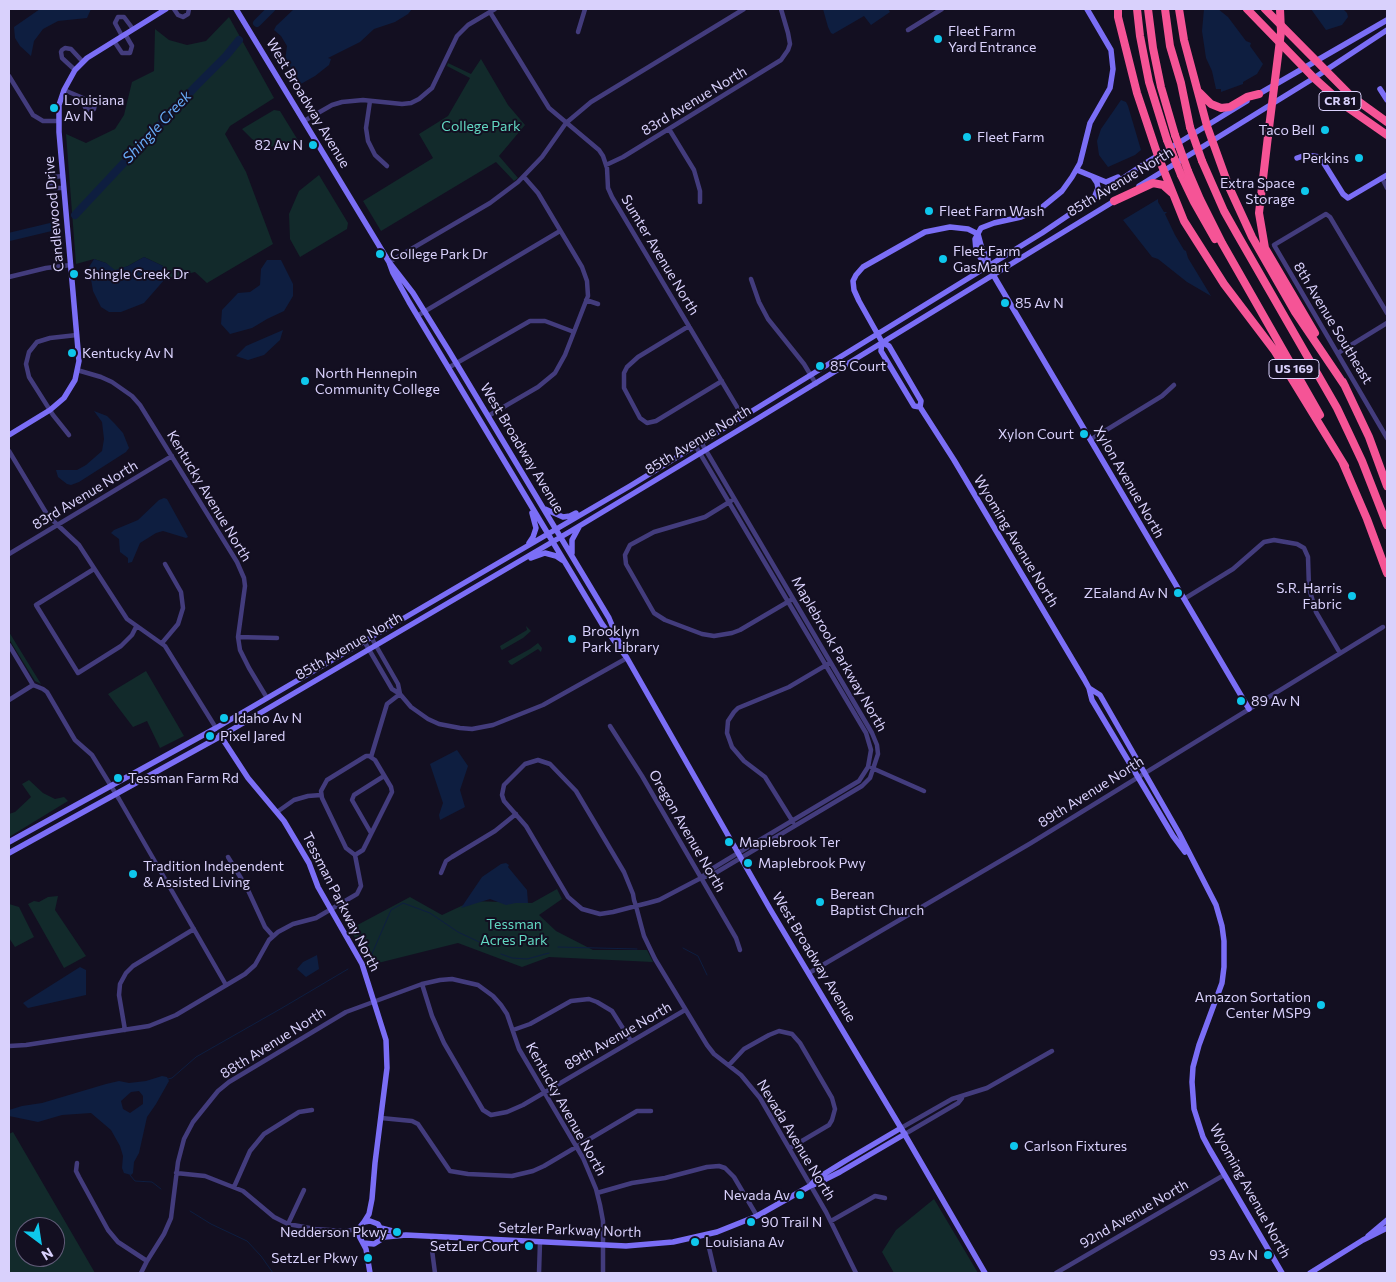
<!DOCTYPE html>
<html>
<head>
<meta charset="utf-8">
<style>
	body { margin:0 }
	#map { position:relative; width:1396px; height:1282px; overflow:hidden; background:#130f21; font-family:Commissioner,sans-serif }
	canvas { display:block }
	.frame { position:absolute; inset:0; border:10px solid #d9d1fc; pointer-events:none }
	.north { position:absolute; left:15px; top:1217px; width:50px; height:50px; box-sizing:border-box; background:#130f21; border:1px solid #625d79; border-radius:50%; rotate:149deg; font-size:14px; font-weight:700; line-height:20px; text-align:center; color:#d9d1fc }
	.north::after { content:''; display:block; margin:auto; width:18px; height:22px; background:#0ec7ec; clip-path:polygon(50% 0,100% 100%,50% 72%,0 100%) }
</style>
</head>
<body>
<div id="map">
<canvas width="1396" height="1282"></canvas>
<div class="frame"></div>
<div class="north">N</div>
</div>
<script>
const g = document.querySelector('canvas').getContext('2d');
g.lineJoin = 'round';
function fillPath(path, color) { g.fillStyle = color; g.fill(path, 'evenodd'); }
const poly = rows => new Path2D(rows.map(r => 'M' + r).join(''));
function stroke(path, color, width, dash) { g.strokeStyle = color; g.lineWidth = width; g.lineCap = dash ? 'butt' : 'round'; g.setLineDash(dash || []); g.stroke(path); }
function label(font, color, halo, rows, align = 'center') {
  g.font = font + ' Commissioner,sans-serif'; g.lineWidth = 4; g.setLineDash([]); g.textBaseline = 'middle'; g.strokeStyle = halo; g.fillStyle = color; for (const [text, x, y, turn = 0] of rows) {
    g.save(); g.translate(x, y); g.rotate((+turn || 0) * Math.PI / 180); g.textAlign = isNaN(turn) ? turn : align; if (halo) g.strokeText(text, 0, 0); g.fillText(text, 0, 0); g.restore();
  }
}
const green = poly([
	[229,17,274,98,230,126,225,134,246,172,273,244,207,283,195,272,165,279,163,266,144,257,128,266,114,271,106,263,94,259,76,264,66,134,86,143,115,129,124,115,132,82,154,71,155,29,169,40,187,45,206,41],
	[481,59,508,105,525,125,499,156,518,178,514,181,496,162,381,231,363,201,433,158,419,134,448,116,470,78,447,66,448,63,471,74],
	[274,110,280,111,299,142,281,147,266,146,252,139,242,129],
	[319,175,348,223,347,229,300,257,290,239,289,214,299,191],
	[526,626,531,631,523,638,502,650,501,649,500,646,527,630],
	[9,632,41,684,35,681,9,639],
	[538,643,542,648,541,652,538,649,512,665,510,664,508,661,530,649],
	[146,671,184,736,160,748,147,721,133,727,108,694],
	[29,780,43,793,55,799,64,797,68,801,9,837,9,814,15,812,31,797,22,784],
	[557,889,562,899,539,915,556,931,593,950,647,950,653,962,549,957,522,967,458,943,370,965,350,929,410,897,442,915,472,901,532,903],
	[58,896,55,910,86,956,64,968,28,904,34,901,39,902,48,897],
	[9,904,19,907,34,937,15,947,9,938],
	[13,1132,95,1273,9,1273,9,1134],
	[25,1227,55,1227,55,1257,25,1257],
	[934,1199,978,1273,894,1273,882,1252,896,1230]
]);
const water = poly([
	[40,9,91,9,87,18,58,21,43,29,34,41,31,56,20,46,15,38,14,27],
	[294,9,412,9,408,14,395,22,374,29,360,42,328,58,331,59,329,65,315,76,299,85,293,75,292,72,294,70,291,70,285,61,287,46,281,36,274,30,276,26],
	[823,9,888,9,890,12,871,25,864,16,833,34,831,33,828,27],
	[1204,9,1218,9,1228,17,1246,41,1251,43,1250,46,1263,64,1257,74,1243,82,1243,84,1221,92,1221,89,1216,89,1212,71,1206,58,1202,31],
	[1311,9,1343,9,1347,13,1348,17,1342,25,1326,30],
	[1121,100,1126,102,1128,106,1141,150,1135,155,1108,167,1099,155,1097,141,1101,129],
	[1158,199,1158,202,1164,212,1167,212,1165,214,1175,235,1184,250,1186,251,1188,258,1211,296,1187,282,1158,259,1152,257,1123,220],
	[144,257,163,266,165,279,144,303,121,312,109,312,101,307,93,291,89,267,94,259,106,263,115,270,128,266],
	[267,260,281,260,293,284,293,296,284,311,267,319,252,328,230,334,221,324,222,310,238,293,250,292,260,285,261,269],
	[283,330,280,340,264,355,248,360,236,356,246,346],
	[94,411,107,416,115,424,123,433,129,448,126,452,79,482,71,485,67,484,58,477,56,470,77,470,86,465,102,451,104,439,102,422],
	[164,498,167,499,188,537,186,538,163,531,156,533,140,543,132,562,128,563,128,558,120,552,119,539,111,533,114,530,138,520,159,500],
	[457,750,468,766,460,790,465,807,440,820,439,815,443,803,430,764],
	[506,863,509,865,508,867,527,890,528,903,516,903,506,905,490,899,461,908,482,877,501,864],
	[317,955,319,969,306,977,297,969,303,962],
	[80,967,86,970,86,995,28,1008,23,1003],
	[162,1076,167,1077,169,1081,156,1104,147,1117,139,1153,134,1162,133,1173,131,1175,124,1173,122,1168,123,1156,120,1146,111,1130,91,1113,62,1115,38,1122,9,1116,9,1110,22,1106,42,1103,106,1084,119,1081,129,1083,146,1081],
	[139,1091,143,1096,143,1104,130,1113,123,1109,121,1101,131,1092]
]);
const stream = poly([
	[558,947,637,949],
	[683,948,698,956,707,975],
	[501,954,512,958,527,959,549,953],
	[368,958,371,956,391,910,403,903,430,913,458,932,492,948],
	[168,1079,172,1078,196,1057,282,1008,348,969],
	[130,1175,135,1181,152,1182,161,1189],
	[190,1211,211,1224,247,1241,261,1256,273,1273]
]);
const river = poly([
	[257,23,271,9],
	[75,215,197,85,226,56,239,40],
	[9,237,55,226]
]);
const street = poly([
	[174,9,178,15,183,17,188,14,189,9],
	[490,12,549,108,599,150,603,156,607,168,608,188,612,197,743,417],
	[908,30,942,9],
	[578,32,585,9],
	[122,36,115,23,118,17,124,17,133,29],
	[114,41,122,53,130,53,132,46,125,34],
	[75,70,62,58,61,52,62,50,65,48,71,49,83,62],
	[9,76,33,115,43,121,58,121],
	[64,90,83,98,86,101,84,105,86,109,91,110,94,109,95,104,93,101,89,99,86,101],
	[370,101,366,128,368,141,375,155,387,166],
	[304,121,332,105,342,102,363,100,402,104,411,103,419,99,432,88,457,36,468,25,495,9],
	[669,129,694,170,700,191,700,202],
	[606,165,623,157,781,60,788,50,790,44,788,33,781,9],
	[63,176,53,177,49,181,50,184,54,188,64,188],
	[1382,178,1387,188],
	[389,262,490,203,518,182,542,157,566,123,591,102,744,9],
	[9,277,46,268,71,265],
	[751,279,759,302,768,319,804,364,816,384],
	[586,300,598,304],
	[1387,313,1330,217,1326,214,1274,245,1387,438],
	[417,316,560,231],
	[689,326,638,357,627,367,624,373,624,388,640,418,647,423,656,421,722,381],
	[1338,353,1387,323],
	[448,368,530,321,545,321,574,332],
	[77,370,101,377,112,382,132,396,140,405,237,562,244,578,245,586,238,637,240,650,249,668,267,698],
	[488,416,538,387,555,373,565,355,588,296,587,281,582,267,538,193,524,177],
	[69,435,53,415,29,377,26,364,29,352,37,342,50,338,77,335],
	[1090,440,1162,396,1174,385],
	[695,445,866,733,871,750,868,767,859,781,748,847,710,870,701,878,712,875,862,786,870,778,878,754,877,745,872,733,701,442],
	[9,451,48,516,79,545,127,619,165,646,216,728],
	[731,501,705,517,654,532,630,545,625,555,626,564,654,613,665,620,702,634,714,636,732,633,740,630,791,600],
	[9,554,172,456],
	[94,569,36,605,78,673,121,646,132,635,136,627],
	[1184,599,1233,569,1264,542,1274,540,1297,544,1304,548,1308,557,1309,588,1316,612,1340,653],
	[238,637,277,638],
	[371,637,398,684,400,694],
	[364,641,392,689,400,694,411,707,428,719,439,724,460,728,472,729,493,725,543,705,627,658],
	[162,643,178,624,183,608,181,592,165,564],
	[9,645,33,685,43,689,47,692,75,740,92,755,119,799,226,985],
	[9,700,33,685],
	[610,726,642,776,736,938,740,950],
	[366,756,369,756,375,760,391,787,392,792,363,850,355,855,346,848,322,798,321,791,327,780,366,756],
	[371,757,387,704,400,694],
	[872,768,924,791],
	[277,812,294,800,308,796,321,795],
	[793,822,765,777,744,761,732,747,727,733,728,721,734,712,738,708,789,687,828,664],
	[371,833,352,800,354,795,384,776],
	[228,857,247,888,265,927,273,936],
	[441,873,446,861,452,857,495,831,516,814],
	[701,878,659,900,648,903,636,906,613,912,600,914,582,909,568,897,526,826,504,801,502,795,504,785,525,764,538,760,550,764,576,791,624,872,633,894,634,900,636,906,641,925,644,936,655,959,707,1045,714,1054,741,1075,760,1098,826,1212,856,1273],
	[809,973,1031,843,1383,627],
	[422,984,432,1016,444,1043,483,1110,491,1115,507,1112,523,1105,685,1010],
	[125,1030,119,995,120,984,126,973,133,966,194,929],
	[513,1030,530,1024,571,1001,589,999,597,1002,612,1011,631,1041],
	[9,1046,26,1045,149,1026,176,1015,245,974,255,965,269,940,278,932,293,924,316,918,357,894,361,886,355,855],
	[729,1065,744,1049,769,1035,779,1031,792,1034,800,1043,832,1098,835,1109,832,1120,829,1125,790,1148],
	[381,1118,412,1121,418,1124,450,1171,468,1174,512,1176,533,1171,544,1166,637,1111,651,1111],
	[901,1128,952,1099,987,1088,1052,1051],
	[905,1134,958,1103,962,1098],
	[77,1163,76,1171,79,1177,108,1230,118,1242,147,1261],
	[176,1173,205,1176,243,1191,274,1217,288,1224,315,1229,343,1231,352,1230,360,1227],
	[234,1187,250,1151,264,1134,299,1112,312,1110],
	[597,1193,632,1183,665,1178,707,1167,719,1166,725,1168,734,1177,757,1216],
	[831,1221,875,1196,885,1198],
	[288,1224,304,1190],
	[706,1235,715,1273],
	[433,1236,432,1250,435,1273],
	[141,1273,147,1261,164,1234,171,1218,178,1162,184,1139,193,1122,218,1091,229,1082,346,1012,422,984,440,980,452,979,478,985,493,996,501,1005,507,1014,519,1049,583,1158,596,1189,600,1205,603,1221,603,1273],
	[539,1273,540,1242],
	[1056,1273,1224,1175]
]);
const secondary = poly([
	[236,9,389,262,413,293,449,351,609,618,621,647],
	[1087,9,1111,50,1113,69,1110,88,1090,123,1080,163,1072,177,1062,191,1040,209,1021,217,994,223,981,228,975,239,976,250,983,262,988,266,1249,709],
	[1380,89,1387,100],
	[1257,95,1387,20],
	[1297,158,1306,155,1320,157,1343,194,1348,198,1387,175],
	[1077,170,1106,182,1118,177],
	[1093,177,1097,183,1098,188,1094,198],
	[1139,186,1314,78,1387,30],
	[978,234,982,249,988,259,988,266],
	[389,262,393,273,409,302,602,624,627,658,770,909,901,1128,985,1273],
	[882,342,881,351,914,406,920,407,954,460,1084,679,1089,688,1092,700,1173,836,1185,852],
	[920,407,921,401,889,346,882,342,859,301,854,290,853,281,856,275,863,267,925,232,950,227,968,229,978,234],
	[9,435,50,410,64,398,75,380,79,361,59,132,59,105,64,90,75,70,87,58,166,9],
	[545,509,563,517,570,516,576,513],
	[529,543,533,537,536,528,532,513],
	[572,553,572,540,579,527],
	[531,558,545,553,556,556,562,560],
	[1089,688,1100,695,1179,833,1216,905,1222,926,1224,941,1224,967,1222,983,1199,1045,1193,1067,1192,1082,1194,1109,1203,1137,1210,1150,1282,1273],
	[220,735,248,778,284,821,309,863,318,887,362,964,386,1040,387,1068,375,1163,372,1199,369,1214,364,1222],
	[9,842,216,728,630,486,1042,233,1144,164,1247,101],
	[9,853,221,736,571,531,757,419,1116,200],
	[810,1186,816,1179,845,1161,901,1128],
	[381,1228,400,1233],
	[1368,1236,1387,1220],
	[363,1243,374,1244,385,1237,406,1235,626,1246,673,1242,717,1232,757,1216,810,1186,816,1184,840,1172,905,1134],
	[370,1273,366,1249,358,1234,360,1227,364,1222,370,1221,378,1224,382,1231,380,1239],
	[1310,1273,1363,1240,1387,1228]
]);
const highway = poly([
	[1118,9,1118,17,1137,93,1158,156,1184,221,1224,284,1274,350,1345,466],
	[1137,9,1140,36,1149,82,1167,140],
	[1148,9,1153,48,1161,87,1175,135],
	[1165,9,1170,46,1181,83,1190,127],
	[1179,9,1184,40,1207,126,1229,187,1252,237,1295,312,1345,386],
	[1247,9,1314,78,1344,105,1387,135],
	[1265,9,1351,96,1387,122],
	[1200,93,1211,104,1221,108,1230,107,1247,97,1259,94],
	[1268,136,1259,213,1265,248,1315,333],
	[1202,161,1224,211,1237,234,1337,408,1362,461,1387,525],
	[1188,171,1200,199,1222,243,1320,415],
	[1181,175,1194,202,1215,239],
	[1114,201,1153,183,1163,185,1172,193],
	[1343,382,1369,437,1387,486],
	[1342,461,1367,519,1387,573]
]);
const highwayBridge = poly([
	[1190,127,1202,161],
	[1175,135,1188,171],
	[1268,136,1281,32,1280,9],
	[1167,140,1181,175]
]);
const markers = [
	[938,39,5,"#0ec7ec"],
	[54,108,5,"#0ec7ec"],
	[1325,130,5,"#0ec7ec"],
	[967,137,5,"#0ec7ec"],
	[313,145,5,"#0ec7ec"],
	[1359,158,5,"#0ec7ec"],
	[1305,191,5,"#0ec7ec"],
	[929,211,5,"#0ec7ec"],
	[380,254,5,"#0ec7ec"],
	[943,259,5,"#0ec7ec"],
	[74,274,5,"#0ec7ec"],
	[1005,303,5,"#0ec7ec"],
	[72,353,5,"#0ec7ec"],
	[820,366,5,"#0ec7ec"],
	[305,381,5,"#0ec7ec"],
	[1084,434,5,"#0ec7ec"],
	[1178,593,5,"#0ec7ec"],
	[1352,596,5,"#0ec7ec"],
	[572,639,5,"#0ec7ec"],
	[1241,701,5,"#0ec7ec"],
	[224,718,5,"#0ec7ec"],
	[210,736,5,"#0ec7ec"],
	[118,778,5,"#0ec7ec"],
	[729,842,5,"#0ec7ec"],
	[748,863,5,"#0ec7ec"],
	[133,874,5,"#0ec7ec"],
	[820,902,5,"#0ec7ec"],
	[1321,1005,5,"#0ec7ec"],
	[1014,1146,5,"#0ec7ec"],
	[800,1195,5,"#0ec7ec"],
	[751,1222,5,"#0ec7ec"],
	[397,1232,5,"#0ec7ec"],
	[695,1242,5,"#0ec7ec"],
	[529,1246,5,"#0ec7ec"],
	[1268,1255,5,"#0ec7ec"],
	[368,1258,5,"#0ec7ec"]
];
const shields = [
	[1340,101,42],
	[1294,369,50]
];
const shieldNames = [
	["CR 81",1340,101],
	["US 169",1294,369]
];
const poiNames = [
	["Fleet Farm",948,31],
	["Yard Entrance",948,47],
	["Louisiana",64,100],
	["Av N",64,116],
	["Taco Bell",1315,130,"right"],
	["Fleet Farm",977,137],
	["82 Av N",303,145,"right"],
	["Perkins",1349,158,"right"],
	["Extra Space",1295,183,"right"],
	["Storage",1295,199,"right"],
	["Fleet Farm Wash",939,211],
	["Fleet Farm",953,251],
	["GasMart",953,267],
	["College Park Dr",390,254],
	["Shingle Creek Dr",84,274],
	["85 Av N",1015,303],
	["Kentucky Av N",82,353],
	["85 Court",830,366],
	["North Hennepin",315,373],
	["Community College",315,389],
	["Xylon Court",1074,434,"right"],
	["S.R. Harris",1342,588,"right"],
	["Fabric",1342,604,"right"],
	["ZEaland Av N",1168,593,"right"],
	["Brooklyn",582,631],
	["Park Library",582,647],
	["89 Av N",1251,701],
	["Idaho Av N",234,718],
	["Pixel Jared",220,736],
	["Tessman Farm Rd",128,778],
	["Maplebrook Ter",739,842],
	["Maplebrook Pwy",758,863],
	["Tradition Independent",143,866],
	["& Assisted Living",143,882],
	["Berean",830,894],
	["Baptist Church",830,910],
	["Amazon Sortation",1311,997,"right"],
	["Center MSP9",1311,1013,"right"],
	["Carlson Fixtures",1024,1146],
	["Nevada Av",790,1195,"right"],
	["90 Trail N",761,1222],
	["Nedderson Pkwy",387,1232,"right"],
	["Louisiana Av",705,1242],
	["SetzLer Court",519,1246,"right"],
	["93 Av N",1258,1255,"right"],
	["SetzLer Pkwy",358,1258,"right"]
];
const streetNames = [
	["83rd Avenue North",694,101,-31],
	["West Broadway Avenue",308,103,59],
	["85th Avenue North",1120,182,-31],
	["Candlewood Drive",54,214,-95],
	["Sumter Avenue North",660,255,59],
	["8th Avenue Southeast",1333,323,59],
	["85th Avenue North",698,440,-31],
	["West Broadway Avenue",522,448,59],
	["Xylon Avenue North",1129,482,60],
	["83rd Avenue North",85,495,-31],
	["Kentucky Avenue North",209,496,59],
	["Wyoming Avenue North",1016,541,59],
	["85th Avenue North",349,646,-30],
	["Maplebrook Parkway North",839,654,60],
	["89th Avenue North",1091,792,-32],
	["Oregon Avenue North",687,831,60],
	["Tessman Parkway North",341,902,63],
	["West Broadway Avenue",814,957,59],
	["89th Avenue North",618,1036,-30],
	["88th Avenue North",273,1043,-32],
	["Kentucky Avenue North",566,1109,61],
	["Nevada Avenue North",796,1140,59],
	["Wyoming Avenue North",1250,1191,61],
	["92nd Avenue North",1134,1214,-30],
	["Setzler Parkway North",570,1230,2]
];
const parkNames = [
	["College Park",481,126],
	["Tessman",514,924],
	["Acres Park",514,940]
];
const waterNames = [
	["Shingle Creek",157,127,-47]
];
fillPath(green, '#122a2b');
fillPath(water, '#0e1e40');
stroke(stream, '#0e1e40', 1);
stroke(river, '#0e1e40', 8);
stroke(street, '#433c7d', 4.5);
stroke(secondary, '#7b6ef6', 5.5);
stroke(highway, '#f55496', 8);
stroke(highwayBridge, '#f55496', 8);
for (const [x, y, r, color] of markers) { const dot = new Path2D(); dot.arc(x, y, r, 0, 2 * Math.PI); g.fillStyle = color; g.fill(dot); stroke(dot, '#130f21', 2); }
for (const [x, y, w] of shields) { const box = new Path2D(); box.roundRect(x - w / 2, y - 9.5, w, 19, 4); g.fillStyle = '#130f21'; g.fill(box); stroke(box, '#d9d1fc', 1); }
label('bold 12px', '#d9d1fc', null, shieldNames);
label('14px', '#d9d1fc', '#130f21', poiNames, 'left');
label('14px', '#d9d1fc', '#130f21', streetNames);
label('14px', '#62d8c2', '#130f21', parkNames);
label('italic 15px', '#66aaf6', '#130f21', waterNames);
</script>
</body>
</html>
